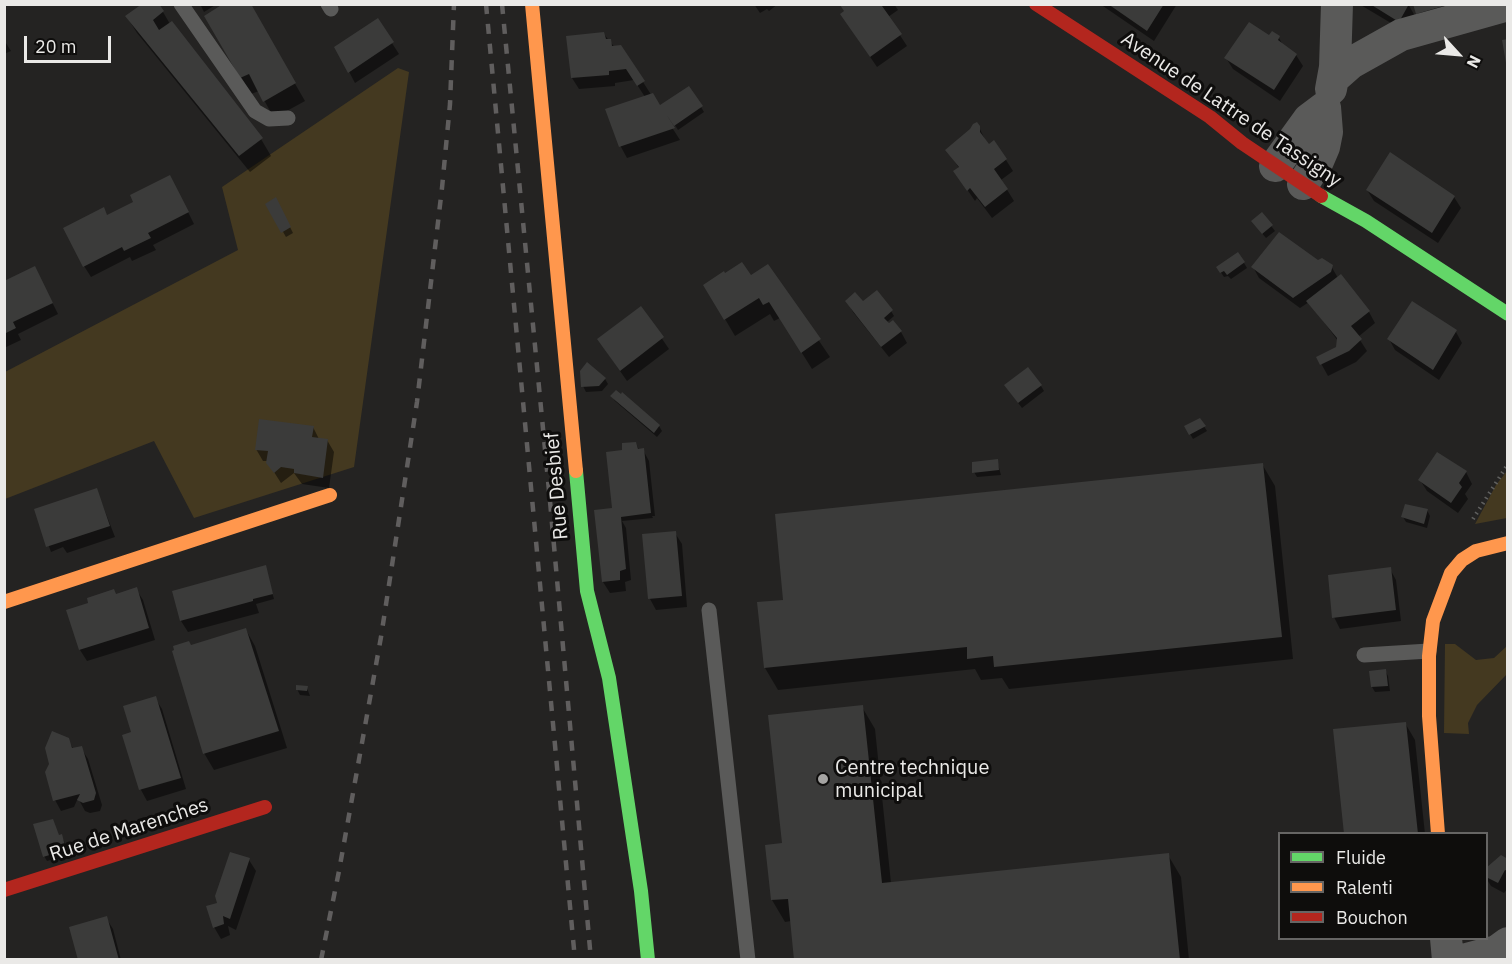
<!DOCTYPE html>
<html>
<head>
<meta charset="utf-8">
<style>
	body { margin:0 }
	#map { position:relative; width:1512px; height:964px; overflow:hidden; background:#242322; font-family:"IBM Plex Sans",sans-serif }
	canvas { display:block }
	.frame { position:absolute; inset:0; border:6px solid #eae9e7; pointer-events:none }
	.legend { position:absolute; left:1278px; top:832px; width:210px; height:108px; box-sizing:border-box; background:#0e0d0c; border:2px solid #666564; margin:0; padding:8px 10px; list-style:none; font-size:18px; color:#eae9e7 }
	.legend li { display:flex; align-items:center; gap:12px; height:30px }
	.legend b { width:30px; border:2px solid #666564 }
	.north { position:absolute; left:1428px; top:24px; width:60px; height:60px; -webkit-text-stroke:4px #0e0d0c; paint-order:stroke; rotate:116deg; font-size:16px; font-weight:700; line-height:24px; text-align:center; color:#eae9e7 }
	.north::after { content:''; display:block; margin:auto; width:21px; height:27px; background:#eae9e7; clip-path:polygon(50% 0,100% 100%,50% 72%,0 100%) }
	.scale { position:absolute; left:24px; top:36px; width:87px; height:27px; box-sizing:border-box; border:3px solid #eae9e7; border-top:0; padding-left:8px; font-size:18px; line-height:21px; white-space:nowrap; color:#eae9e7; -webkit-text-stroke:4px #0e0d0c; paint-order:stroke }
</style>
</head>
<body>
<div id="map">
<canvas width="1512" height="964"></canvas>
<div class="frame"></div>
<ul class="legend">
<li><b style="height:8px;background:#63d668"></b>Fluide</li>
<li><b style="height:8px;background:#ff974d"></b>Ralenti</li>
<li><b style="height:8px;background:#b3261e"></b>Bouchon</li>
</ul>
<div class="north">N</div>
<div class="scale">20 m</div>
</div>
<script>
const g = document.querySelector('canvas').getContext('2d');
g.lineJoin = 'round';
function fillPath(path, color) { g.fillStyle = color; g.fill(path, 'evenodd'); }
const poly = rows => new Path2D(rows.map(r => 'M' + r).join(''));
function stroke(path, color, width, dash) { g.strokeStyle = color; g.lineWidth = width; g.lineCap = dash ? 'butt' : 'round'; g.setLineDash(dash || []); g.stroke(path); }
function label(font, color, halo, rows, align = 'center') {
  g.font = font + ' "IBM Plex Sans",sans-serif'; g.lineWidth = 6; g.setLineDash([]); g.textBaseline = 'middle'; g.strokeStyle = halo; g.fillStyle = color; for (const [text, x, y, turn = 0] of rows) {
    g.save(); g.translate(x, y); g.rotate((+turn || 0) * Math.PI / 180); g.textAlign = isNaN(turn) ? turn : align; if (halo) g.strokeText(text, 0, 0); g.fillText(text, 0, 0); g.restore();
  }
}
const green = poly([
	[398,68,409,72,354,467,194,518,154,441,5,499,5,372,238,250,222,187],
	[1507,471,1507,518,1475,524,1496,485],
	[1445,644,1455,644,1476,660,1494,658,1507,646,1507,674,1477,705,1468,723,1469,734,1444,733]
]);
const shadow = poly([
	[200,4,217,4,204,12],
	[249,4,305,101,274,118,259,91,251,94,206,16],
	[778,4,769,11,767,9,760,13,754,4],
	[841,4,894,4,898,10,888,17,907,46,877,67,849,26,846,12],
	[1100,4,1177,4,1154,41],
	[1359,4,1408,4,1415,16,1406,32],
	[1415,4,1468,4,1423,25],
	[163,12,170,24,261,139,271,156,250,172,137,33,127,17],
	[377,20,399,54,355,83,336,47],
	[603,33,643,82,680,140,627,158,621,147,607,110,645,97,634,80,615,83,615,86,579,89,572,78,567,37],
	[1279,38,1284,47,1296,55,1303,66,1280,101,1233,69,1226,58],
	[4,40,11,51,4,54],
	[663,106,701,107,704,112,678,130],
	[979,127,986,142,1006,160,1013,171,1001,180,1014,201,992,218,977,198,975,201,962,182,959,168,947,150],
	[176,188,194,224,153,245,156,250,132,261,130,257,91,277,84,266,108,217],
	[1367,190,1454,197,1461,208,1438,243,1374,201],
	[276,199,293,233,286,237,267,204],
	[1262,214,1275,231,1266,238,1256,226],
	[1318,262,1331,266,1338,278,1369,312,1375,323,1358,337,1367,351,1356,362,1328,376,1318,358,1337,347,1338,341,1309,302,1300,308,1259,278,1253,267],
	[1244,263,1247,268,1231,279,1228,276,1224,277,1218,268],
	[768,266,830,357,812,369,780,318,774,321,770,314,735,336,705,285,750,277],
	[41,280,58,314,18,334,21,340,4,348,4,283],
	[847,301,891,311,894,316,886,323,901,332,907,343,889,357,853,312],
	[641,308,669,349,627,381,606,351],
	[1456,332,1462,343,1439,380,1395,350,1389,339],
	[605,379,608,384,602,391,586,392,583,386],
	[1041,386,1044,391,1022,408,1009,391],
	[612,396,659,426,662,431,657,437,615,401],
	[1200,420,1207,431,1193,439,1186,427],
	[313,427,319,439,327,440,334,452,329,488,302,484,294,473,281,483,267,461,263,461,256,449],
	[636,443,639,450,643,450,649,461,655,516,652,516,653,518,622,521,626,528,631,580,625,582,626,591,610,593,603,582,596,511,613,510,625,452],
	[997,461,1001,475,977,477,974,472],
	[1262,464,1275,486,1293,659,1009,689,1002,678,981,680,975,669,778,690,765,668,785,601],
	[1466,472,1472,484,1465,494,1468,499,1458,513,1427,491,1420,480],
	[101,501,115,537,67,553,63,547,51,552,36,510],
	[1427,510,1430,516,1427,528,1406,522,1403,517],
	[675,533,682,544,687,607,656,610,650,599],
	[265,567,274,599,256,604,259,613,188,632,181,621,174,592],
	[1390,569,1396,580,1401,621,1340,629,1334,617],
	[136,589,143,600,155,640,87,661,80,650,68,611],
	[246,630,255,646,287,748,214,770,204,753,191,647],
	[1385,670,1388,676,1390,691,1375,692,1372,687,1371,672],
	[307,688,310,696,300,695,297,689],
	[155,698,162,709,186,789,147,801,141,790,124,736,133,733],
	[862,707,875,729,891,883,1168,855,1181,877,1189,960,795,960,791,921,785,922,772,900,784,845],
	[1405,723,1415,740,1425,834,1346,834],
	[68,740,74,750,81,748,88,759,102,805,100,811,90,813,85,811,78,798,74,807,61,811,55,800],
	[59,836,61,836,64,841,68,855,47,861,44,856],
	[249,860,256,871,236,930,228,926,230,935,221,939,214,927,208,907,219,904],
	[1508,861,1508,888,1504,893,1491,886,1486,878,1486,870],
	[106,918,113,929,121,960,80,960]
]);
const building = poly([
	[142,4,159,4,164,11,153,20,159,30,172,21,263,138,239,156,125,16],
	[223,4,251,4,296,83,263,102,249,74,240,78,204,16],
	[1108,4,1164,4,1147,31],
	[1370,4,1409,4,1399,22],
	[1413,4,1447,4,1447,5,1416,14],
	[840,5,884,5,882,6,902,34,870,57,840,14,844,11],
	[378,18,394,42,348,73,334,47],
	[1249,22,1269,35,1272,31,1280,36,1278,40,1297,54,1274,90,1224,58],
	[604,32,606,39,611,39,612,46,621,45,645,81,637,86,626,69,609,71,609,75,571,78,566,36],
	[1508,39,1508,63,1506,63,1502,40],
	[689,86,703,106,674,126,666,114,675,128,619,147,605,109,653,93,660,105],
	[977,122,980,126,980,132,989,144,994,140,1007,159,994,169,1008,189,985,207,970,188,967,191,953,171,959,167,945,150,970,129,973,124],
	[1390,152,1455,196,1432,233,1366,190],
	[170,175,189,212,148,233,151,238,124,251,122,247,83,267,63,228,104,207,107,215,133,202,130,195],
	[276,197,291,227,281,233,265,204],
	[1262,212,1273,225,1262,234,1251,221],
	[1279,232,1318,260,1322,258,1333,265,1331,272,1293,298,1251,267],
	[1238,252,1245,262,1227,275,1224,271,1220,273,1216,267],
	[742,262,751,275,768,264,821,339,801,353,769,302,763,305,759,298,724,320,703,285,724,271,725,273],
	[35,266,53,303,13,322,16,328,4,334,4,281],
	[1341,274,1370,311,1351,326,1362,339,1349,351,1320,365,1316,357,1336,347,1337,338,1306,301],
	[877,290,893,310,884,318,889,323,893,320,902,331,881,347,845,301,855,292,863,301],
	[1412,301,1457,330,1433,370,1387,339],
	[641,306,664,337,620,371,597,339],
	[587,362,606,378,599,386,581,387,580,371],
	[1028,367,1042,385,1018,403,1004,385],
	[616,390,621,394,622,392,660,425,654,433,610,396],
	[1200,418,1206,426,1189,435,1184,426],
	[259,419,314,426,312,437,328,439,323,478,294,473,294,469,281,467,274,473,266,463,268,451,255,450],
	[636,442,638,449,644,448,651,513,621,517,626,569,620,571,620,580,602,582,594,510,612,508,606,452,622,450,622,443],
	[1437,452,1467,471,1459,483,1462,487,1451,503,1418,480],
	[998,459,999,470,972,473,972,462],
	[1263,463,1282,637,994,667,993,656,967,659,967,647,764,668,757,602,783,600,775,514],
	[97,488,110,526,46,547,34,509],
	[1405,504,1428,509,1424,524,1401,517],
	[676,531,682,596,648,599,642,534],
	[266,565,273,594,253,599,253,601,180,621,172,591],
	[1391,567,1396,610,1332,618,1328,575],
	[137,587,149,628,79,650,66,610,88,603,87,598,114,589,116,594],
	[246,628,279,731,203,754,172,651,174,650,173,646,189,641,191,645],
	[1386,669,1388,686,1371,687,1369,671],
	[296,685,308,686,307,691,296,690],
	[156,696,181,778,139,790,122,735,131,732,123,706],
	[863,705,882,883,1169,853,1180,960,794,960,788,899,771,900,765,845,782,843,768,715],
	[1406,722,1418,834,1344,834,1333,729],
	[52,731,69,738,72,748,82,746,96,793,94,800,83,803,77,800,80,794,53,801,45,772,49,764,45,748],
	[53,819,59,835,62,834,66,850,43,857,33,824],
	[230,852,250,858,230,919,223,916,224,924,213,928,206,906,217,903,215,896],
	[1501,855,1508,859,1508,871,1505,870,1498,883,1486,877,1486,868],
	[107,916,119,960,78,960,69,927]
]);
const path = poly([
	[1473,519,1508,464]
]);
const lane = poly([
	[181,4,255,111,269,119,288,118],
	[328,4,331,9],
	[709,610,748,960],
	[1364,655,1429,651]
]);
const street = poly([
	[1334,78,1351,63,1401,35,1508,5],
	[1331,89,1335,67,1337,4],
	[1275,166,1309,119,1325,107,1327,132,1324,147,1318,161,1303,184],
	[1446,938,1448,960],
	[1463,960,1497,951,1508,943]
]);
const fast = poly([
	[1321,196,1366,221,1508,314],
	[576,471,587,591,609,678,641,891,648,960]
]);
const slow = poly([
	[532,4,576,471],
	[4,602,330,495],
	[1438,834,1429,716,1429,656,1433,621,1451,573,1462,560,1476,551,1508,543]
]);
const jam = poly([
	[1036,4,1210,117,1242,143,1321,196],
	[4,890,265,807]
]);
const rail = poly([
	[486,4,575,960],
	[502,4,550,501,591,960],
	[321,960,339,871,381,637,417,402,442,188,450,104,454,4]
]);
const markers = [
	[823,779,6,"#a5a4a2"]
];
const streetNames = [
	["Avenue de Lattre de Tassigny",1231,110,34],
	["Rue Desbief",557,486,-95],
	["Rue de Marenches",129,830,-18]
];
const poiNames = [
	["Centre technique",835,768],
	["municipal",835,791]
];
fillPath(green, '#443920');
fillPath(shadow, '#0007');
fillPath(building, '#3b3b3a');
stroke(path, '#60605f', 4, [1.5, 4.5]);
stroke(lane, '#5a5a59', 15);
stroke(street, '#5a5a59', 32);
stroke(fast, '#63d668', 14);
stroke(slow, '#ff974d', 14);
stroke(jam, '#b3261e', 14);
stroke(rail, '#605e5e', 4.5, [10, 10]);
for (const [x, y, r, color] of markers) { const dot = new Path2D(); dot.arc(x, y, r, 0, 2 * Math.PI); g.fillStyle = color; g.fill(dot); stroke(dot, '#0e0d0c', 2); }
label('20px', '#eae9e7', '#0e0d0c', streetNames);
label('20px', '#eae9e7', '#0e0d0c', poiNames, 'left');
</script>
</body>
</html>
